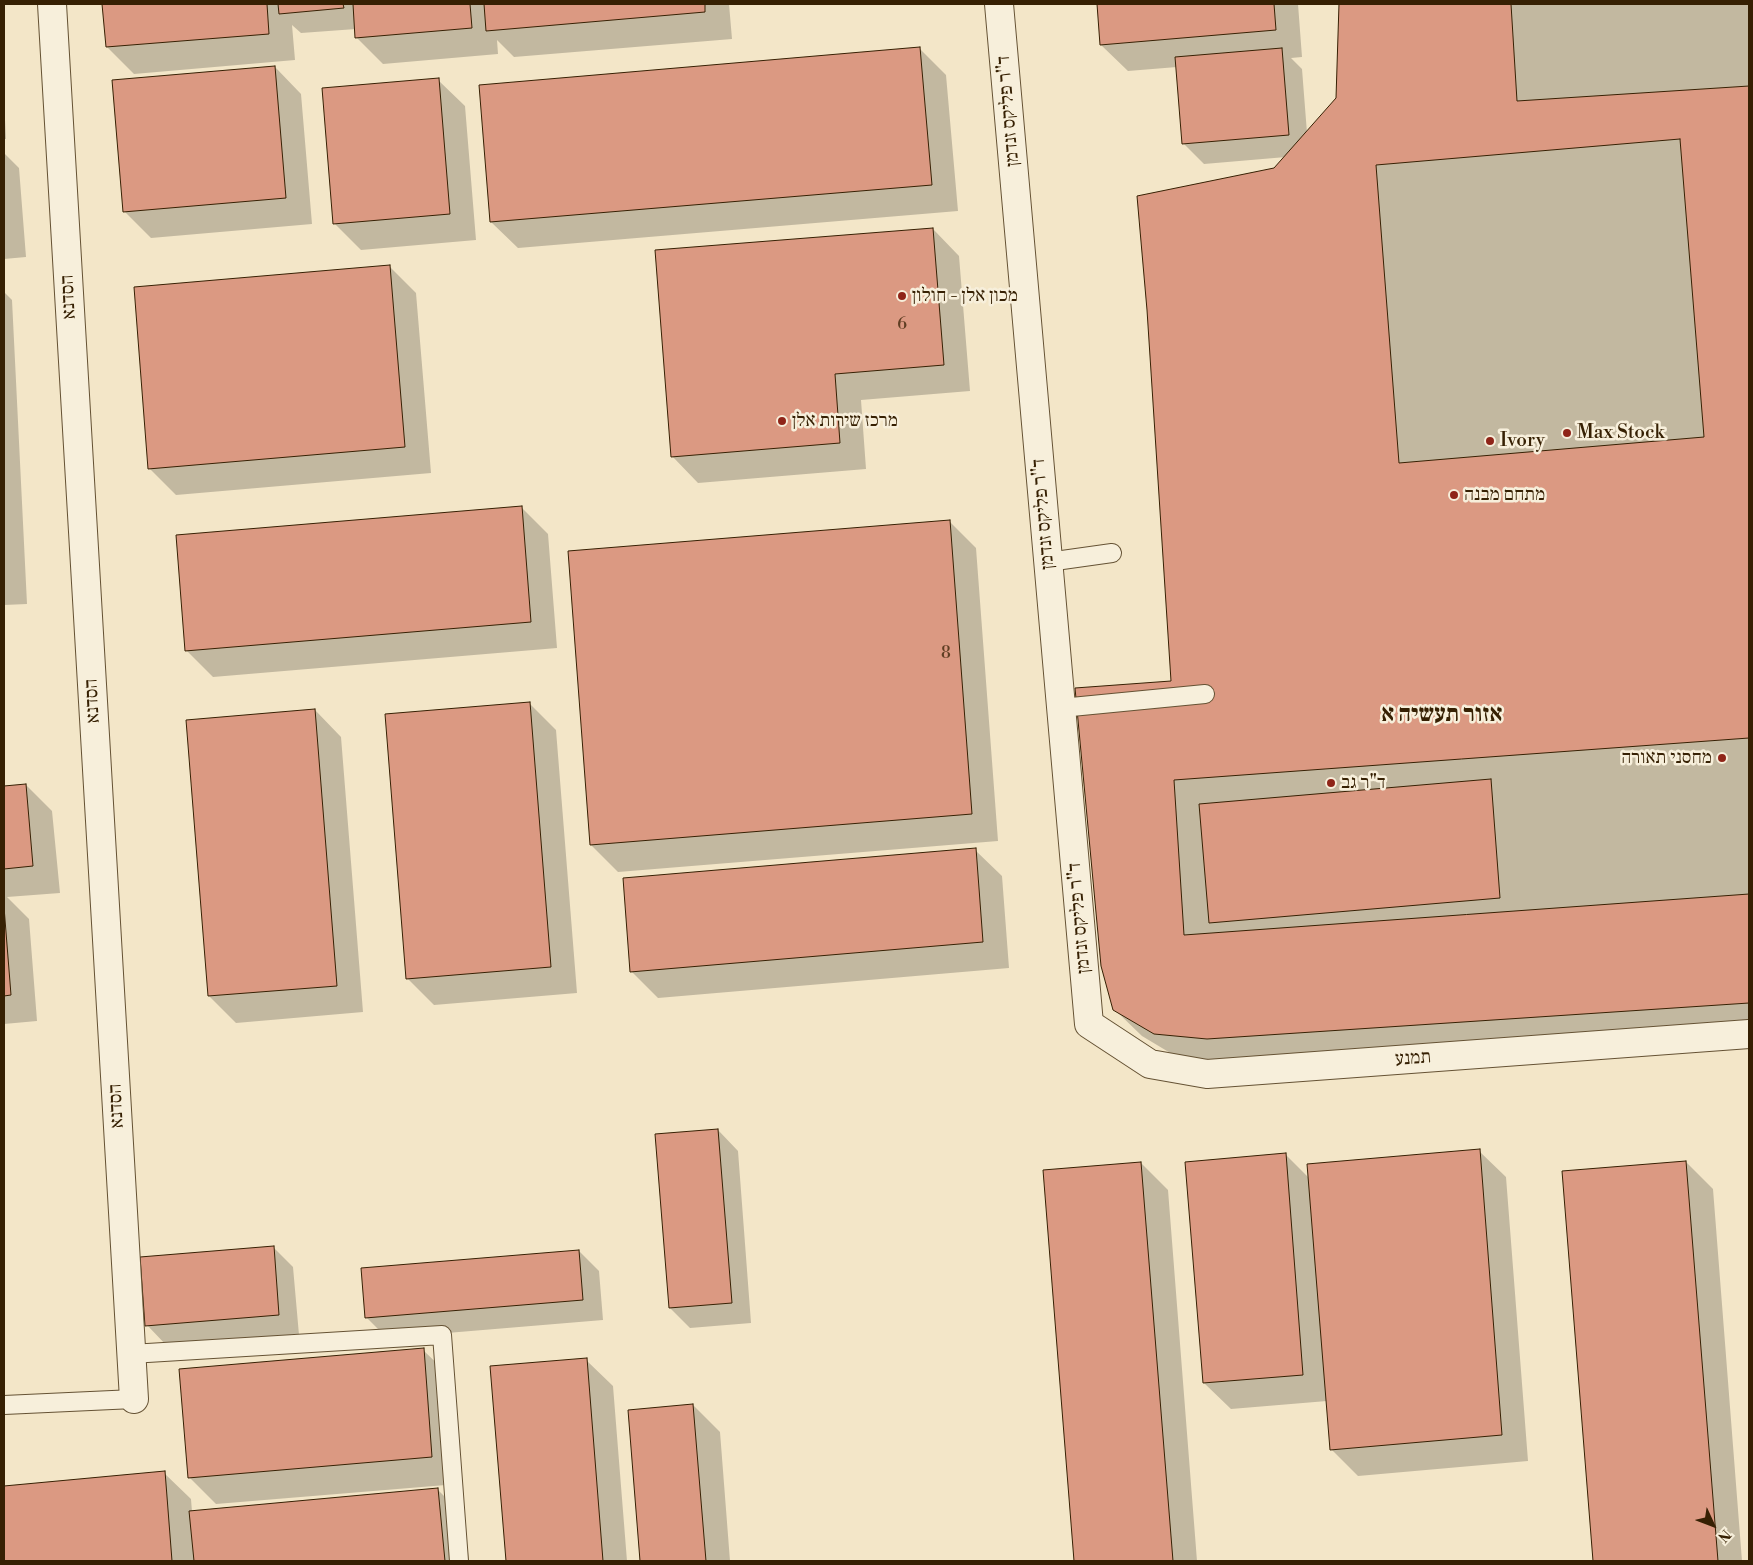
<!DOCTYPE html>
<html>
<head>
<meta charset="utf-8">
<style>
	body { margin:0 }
	#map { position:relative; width:1753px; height:1565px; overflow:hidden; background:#f3e6c8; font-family:"Libre Bodoni",serif }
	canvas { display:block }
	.frame { position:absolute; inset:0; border:5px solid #362003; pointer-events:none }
	.north { position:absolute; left:1688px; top:1500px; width:50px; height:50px; -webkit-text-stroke:4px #f7efdb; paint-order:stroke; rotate:133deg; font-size:14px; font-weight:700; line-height:20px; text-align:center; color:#362003 }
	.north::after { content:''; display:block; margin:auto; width:18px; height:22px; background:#362003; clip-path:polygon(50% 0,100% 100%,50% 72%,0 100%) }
</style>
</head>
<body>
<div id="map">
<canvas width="1753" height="1565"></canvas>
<div class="frame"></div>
<div class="north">N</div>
</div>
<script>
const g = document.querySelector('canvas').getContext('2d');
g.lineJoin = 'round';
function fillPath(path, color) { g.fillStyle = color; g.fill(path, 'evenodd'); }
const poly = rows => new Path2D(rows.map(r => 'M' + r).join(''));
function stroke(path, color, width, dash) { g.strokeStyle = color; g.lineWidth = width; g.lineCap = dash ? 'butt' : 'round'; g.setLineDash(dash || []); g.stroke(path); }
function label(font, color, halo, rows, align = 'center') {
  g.font = font + ' "Libre Bodoni","Frank Ruhl Libre",serif'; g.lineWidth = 5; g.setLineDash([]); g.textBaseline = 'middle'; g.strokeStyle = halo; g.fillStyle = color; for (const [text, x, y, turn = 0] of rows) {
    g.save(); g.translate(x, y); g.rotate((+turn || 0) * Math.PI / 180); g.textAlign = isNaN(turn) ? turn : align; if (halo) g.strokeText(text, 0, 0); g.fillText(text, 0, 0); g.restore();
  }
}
const shadow = poly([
	[103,4,729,4,732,39,514,57,497,40,498,54,383,64,356,37,356,29,301,33,292,25,295,60,134,74,107,47],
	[1098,4,1298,4,1302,57,1291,58,1302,69,1307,133,1337,98,1341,4,1749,4,1749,1031,1235,1065,1182,1060,1142,1036,1114,1009,1172,682,1275,170,1286,157,1204,164,1184,144,1177,67,1128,71,1101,45],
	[920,49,946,75,958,211,518,248,491,222],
	[275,67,301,94,312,224,151,238,124,211],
	[438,80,465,106,476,240,361,250,334,223],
	[4,101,6,139,4,139],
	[4,153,19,168,26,257,4,259],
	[933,229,959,256,970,391,861,400,866,469,698,483,672,456],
	[389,266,416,293,431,473,176,495,149,468],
	[4,292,12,300,27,604,4,605],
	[521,507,548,534,557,648,213,677,186,650],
	[949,521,976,548,998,841,618,872,591,845],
	[529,703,556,730,577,993,434,1005,407,978],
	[315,710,341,737,363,1012,236,1023,209,996],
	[26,785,52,811,60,893,7,897,29,919,37,1021,4,1024,4,787],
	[975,850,1002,876,1009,968,658,998,631,971],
	[718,1130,738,1151,751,1323,690,1328,670,1308],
	[1479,1151,1506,1177,1528,1461,1358,1476,1331,1449,1327,1401,1231,1409,1204,1383,1285,1154,1310,1179],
	[1686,1162,1713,1189,1742,1561,1594,1561,1564,1172],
	[1141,1163,1168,1190,1197,1561,1075,1561,1044,1171],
	[273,1247,293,1267,299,1335,167,1346,147,1325],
	[579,1251,599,1271,603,1320,387,1338,367,1318,362,1269],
	[423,1350,450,1376,458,1484,216,1504,189,1477],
	[586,1360,613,1386,627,1561,507,1561,491,1368],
	[693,1405,720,1432,730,1561,641,1561,629,1411],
	[164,1473,191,1499,192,1512,438,1490,464,1516,469,1561,4,1561,4,1487]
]);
const building = poly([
	[102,4,267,4,269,34,106,47,102,4],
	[278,4,343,4,344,8,279,14,278,4],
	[353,4,470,4,472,28,355,38,353,4],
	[484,4,705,4,705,12,486,31,484,4],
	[1097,4,1274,4,1276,30,1100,45,1097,4],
	[1339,4,1749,4,1749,1003,1207,1039,1154,1034,1113,1010,1101,966,1075,688,1171,681,1147,310,1137,196,1274,168,1336,98,1339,4],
	[1511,4,1749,4,1749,86,1517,101,1511,4],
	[920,47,932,185,490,222,479,85,920,47],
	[1282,48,1289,135,1182,144,1175,57,1282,48],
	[275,66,286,198,123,212,112,80,275,66],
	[439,78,450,214,333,224,322,88,439,78],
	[1680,139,1704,437,1399,463,1376,165,1680,139],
	[933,228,944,365,835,374,840,443,671,457,655,250,933,228],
	[390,265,405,447,148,469,134,287,390,265],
	[522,506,531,622,185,651,176,535,522,506],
	[950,520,972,814,590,845,568,551,950,520],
	[530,702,551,967,406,979,385,714,530,702],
	[315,709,337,986,208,996,186,720,315,709],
	[1749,738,1749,894,1184,935,1174,780,1749,738],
	[1491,779,1500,898,1209,923,1199,804,1491,779],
	[26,784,33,866,4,869,4,786,26,784],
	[976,848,983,942,630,972,623,878,976,848],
	[4,907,11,995,4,996,4,907],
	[718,1129,732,1303,669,1308,655,1134,718,1129],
	[1480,1149,1502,1435,1330,1450,1307,1164,1480,1149],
	[1286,1153,1303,1375,1203,1383,1185,1162,1286,1153],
	[1686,1161,1718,1561,1593,1561,1562,1171,1686,1161],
	[1141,1162,1173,1561,1074,1561,1043,1170,1141,1162],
	[274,1246,279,1315,145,1326,140,1257,274,1246],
	[579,1250,583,1300,365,1318,361,1268,579,1250],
	[424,1348,432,1457,188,1478,179,1369,424,1348],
	[587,1358,603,1561,506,1561,490,1366,587,1358],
	[693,1404,706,1561,640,1561,628,1410,693,1404],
	[165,1471,172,1561,4,1561,4,1486,165,1471],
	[438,1488,445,1561,194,1561,189,1511,438,1488]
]);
const service = poly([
	[1048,562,1112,553],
	[1061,708,1205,694],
	[131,1354,442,1335,459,1561],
	[4,1405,134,1399]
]);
const minor = poly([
	[52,4,134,1399],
	[999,4,1089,1024,1150,1064,1207,1074,1749,1034]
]);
const markers = [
	[902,296,5,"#8f2418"],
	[782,421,5,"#8f2418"],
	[1567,433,5,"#8f2418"],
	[1490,441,5,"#8f2418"],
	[1454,495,5,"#8f2418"],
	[1722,758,5,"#8f2418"],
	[1331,783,5,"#8f2418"]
];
const numberNames = [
	["6",902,325],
	["8",946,654]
];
const streetNames = [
	["ד''ר פליקס זנדמן",1009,111,-95],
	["הסדנא",69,297,-93],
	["ד''ר פליקס זנדמן",1044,514,-95],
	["הסדנא",93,701,-93],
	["ד''ר פליקס זנדמן",1080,918,-95],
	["תמנע",1413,1059,-4],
	["הסדנא",117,1106,-93]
];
const poiNames = [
	["מכון אלן - חולון",912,296],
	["מרכז שירות אלן",792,421],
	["Max Stock",1577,433],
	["Ivory",1500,441],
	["מתחם מבנה",1464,495],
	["מחסני תאורה",1712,758,"right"],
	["ד\"ר גב",1341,783]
];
const districtNames = [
	["אזור תעשיה א",1442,715]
];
fillPath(shadow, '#0003');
fillPath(building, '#db9982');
stroke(building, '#362003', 1);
stroke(service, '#655234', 20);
stroke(minor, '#655234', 30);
stroke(service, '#f7efdb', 18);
stroke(minor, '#f7efdb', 28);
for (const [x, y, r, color] of markers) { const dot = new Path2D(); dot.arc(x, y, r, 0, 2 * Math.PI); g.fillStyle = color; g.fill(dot); stroke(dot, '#f7efdb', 2); }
label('16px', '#5f3e23', null, numberNames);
label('19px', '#362003', '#f7efdb', streetNames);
label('19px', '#362003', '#f7efdb', poiNames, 'left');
label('bold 24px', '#362003', '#f7efdb', districtNames);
</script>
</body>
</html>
